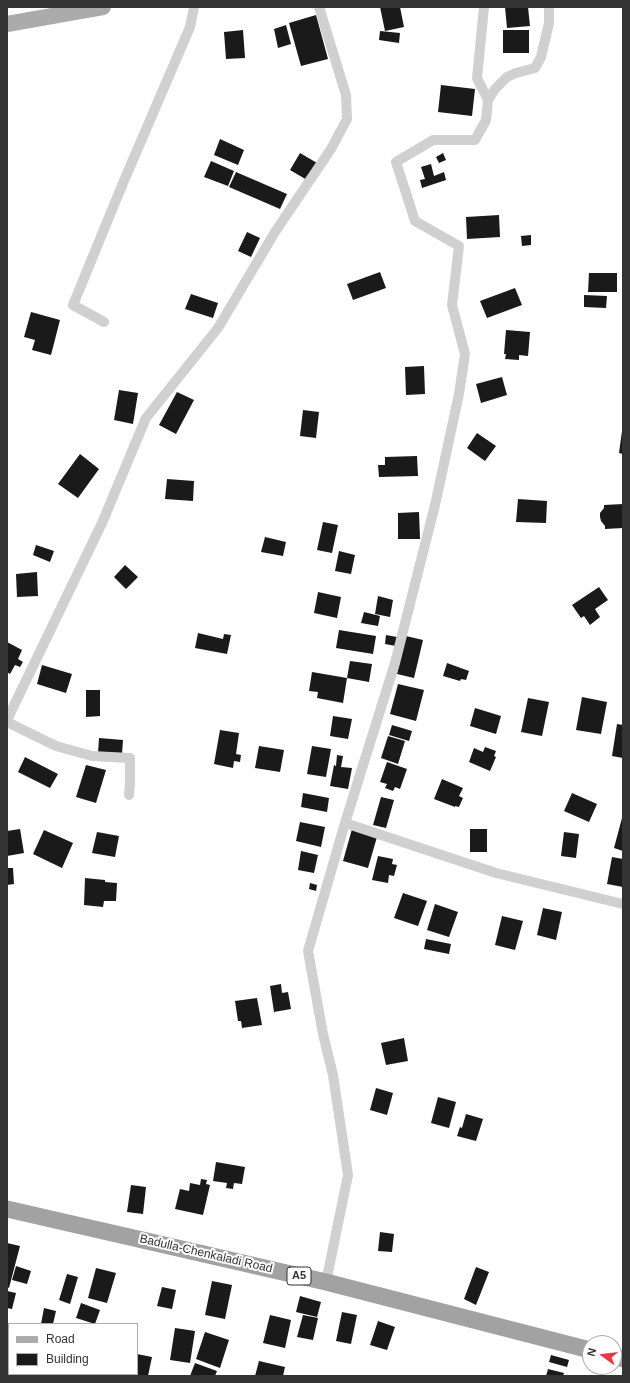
<!DOCTYPE html>
<html>
<head>
<meta charset="utf-8">
<style>
	body { margin:0 }
	#map { position:relative; width:630px; height:1383px; overflow:hidden; background:#fff; font-family:Helvetica,sans-serif }
	canvas { display:block }
	.frame { position:absolute; inset:0; border:8px solid #333; pointer-events:none }
	.legend { position:absolute; left:8px; top:1323px; width:130px; height:52px; box-sizing:border-box; background:#fff; border:1px solid #adadad; margin:0; padding:5px 7px; list-style:none; font-size:12px; color:#333 }
	.legend li { display:flex; align-items:center; gap:8px; height:20px }
	.legend b { width:20px; border:1px solid #adadad }
	.north { position:absolute; left:582px; top:1335px; width:40px; height:40px; box-sizing:border-box; background:#fff; border:1px solid #adadad; border-radius:50%; rotate:285deg; font-size:11px; font-weight:700; line-height:16px; text-align:center; color:#333 }
	.north::after { content:''; display:block; margin:auto; width:14px; height:18px; background:#e63946; clip-path:polygon(50% 0,100% 100%,50% 72%,0 100%) }
</style>
</head>
<body>
<div id="map">
<canvas width="630" height="1383"></canvas>
<div class="frame"></div>
<ul class="legend">
<li><b style="height:5px;background:#ababab"></b>Road</li>
<li><b style="height:11px;background:#1a1a1a"></b>Building</li>
</ul>
<div class="north">N</div>
</div>
<script>
const g = document.querySelector('canvas').getContext('2d');
g.lineJoin = 'round';
function fillPath(path, color) { g.fillStyle = color; g.fill(path, 'evenodd'); }
const poly = rows => new Path2D(rows.map(r => 'M' + r).join(''));
function stroke(path, color, width, dash) { g.strokeStyle = color; g.lineWidth = width; g.lineCap = dash ? 'butt' : 'round'; g.setLineDash(dash || []); g.stroke(path); }
function label(font, color, halo, rows, align = 'center') {
  g.font = font + ' Helvetica,sans-serif'; g.lineWidth = 4; g.setLineDash([]); g.textBaseline = 'middle'; g.strokeStyle = halo; g.fillStyle = color; for (const [text, x, y, turn = 0] of rows) {
    g.save(); g.translate(x, y); g.rotate((+turn || 0) * Math.PI / 180); g.textAlign = isNaN(turn) ? turn : align; if (halo) g.strokeText(text, 0, 0); g.fillText(text, 0, 0); g.restore();
  }
}
const building = poly([
	[380,7,400,7,404,27,385,31],
	[505,7,528,7,530,26,507,28],
	[316,15,328,59,301,66,289,23],
	[286,25,291,44,278,48,274,29],
	[243,30,245,58,226,59,224,32],
	[503,30,529,30,529,53,503,53],
	[380,31,400,33,399,43,379,40],
	[441,85,475,89,472,116,438,112],
	[220,139,244,150,238,165,214,155],
	[300,153,317,163,307,180,290,170],
	[443,153,446,160,439,163,436,157],
	[211,161,234,171,228,186,204,177],
	[431,164,434,176,444,172,446,180,422,188,420,180,425,179,421,167],
	[236,172,287,194,280,209,229,187],
	[499,215,500,237,467,239,466,217],
	[247,232,260,238,251,257,238,251],
	[531,235,531,245,522,246,521,236],
	[380,272,386,288,353,300,347,284],
	[589,273,617,273,617,292,588,292],
	[515,288,522,305,487,318,480,301],
	[191,294,218,303,213,318,185,309],
	[584,295,607,296,606,308,584,307],
	[31,312,60,320,51,355,32,350,35,340,24,337],
	[506,330,530,332,528,356,519,355,519,360,505,359,506,354,504,354],
	[424,366,425,394,406,395,405,367],
	[502,377,507,395,481,403,476,384],
	[119,390,138,393,133,424,114,420],
	[177,392,194,400,176,434,159,425],
	[303,410,319,412,316,438,300,436],
	[622,431,623,431,623,454,619,453],
	[477,433,496,446,485,461,467,448],
	[80,454,99,469,78,498,58,484],
	[417,456,418,476,379,477,378,465,385,465,385,457],
	[167,479,194,481,193,501,165,499],
	[518,499,547,501,546,523,516,522],
	[623,504,623,528,605,529,605,526,601,521,600,517,600,513,604,508,604,505],
	[419,512,420,539,398,539,398,513],
	[323,522,338,525,332,553,317,550],
	[265,537,286,542,283,556,261,552],
	[36,545,54,551,50,562,33,555],
	[339,551,355,555,351,574,335,571],
	[125,565,138,577,126,589,114,577],
	[37,572,38,596,17,597,16,574],
	[599,587,608,600,595,609,600,617,590,625,584,616,581,618,572,605],
	[318,592,341,597,337,618,314,613],
	[378,596,393,600,390,617,375,614],
	[364,612,380,616,378,626,361,623],
	[339,630,376,636,373,654,336,648],
	[198,633,223,639,224,634,231,635,227,654,195,648],
	[386,635,397,637,396,646,385,644],
	[406,636,423,640,414,678,397,674],
	[7,642,22,650,18,659,23,662,20,667,15,665,10,674,7,672],
	[350,661,372,664,369,682,347,678,343,703,317,698,318,692,309,691,312,672,347,678],
	[447,663,469,671,466,680,461,679,460,681,443,676],
	[42,665,72,674,66,693,37,684],
	[398,684,424,690,416,721,390,714],
	[86,690,100,690,100,716,86,717],
	[582,697,607,702,601,734,576,730],
	[528,698,549,702,542,736,521,732],
	[475,708,501,716,496,734,470,726],
	[333,716,352,719,348,739,330,736],
	[617,724,623,725,623,758,612,756],
	[392,725,412,731,409,741,389,735],
	[220,730,239,733,236,754,241,755,240,762,234,761,233,768,214,764],
	[388,736,405,741,398,764,381,758],
	[99,738,123,740,122,754,98,753],
	[259,746,284,750,280,772,255,768],
	[312,746,331,749,326,777,307,774],
	[485,747,496,751,494,756,496,757,490,771,469,762,474,748,483,752],
	[337,755,343,756,341,767,352,768,348,789,330,786,334,765,336,766],
	[25,757,58,774,50,788,18,772],
	[387,762,407,769,400,789,395,787,393,791,385,788,387,784,380,782],
	[86,765,106,770,96,803,76,797],
	[442,779,463,788,459,796,463,798,459,807,455,806,455,807,434,799],
	[303,793,329,798,327,812,301,807],
	[572,793,597,804,589,822,564,811],
	[381,797,394,800,386,828,373,825],
	[622,818,623,819,623,851,614,848],
	[300,822,325,827,321,847,296,841],
	[20,829,24,853,7,856,7,831],
	[352,829,377,837,368,868,343,861],
	[470,829,487,829,487,852,470,852],
	[44,830,73,843,62,868,33,854],
	[97,832,119,836,115,857,92,853],
	[564,832,579,834,576,858,561,856],
	[301,851,318,855,314,873,298,870],
	[378,856,393,859,392,864,397,865,394,876,389,875,388,883,372,880],
	[612,857,623,859,623,887,607,884],
	[7,868,13,868,14,884,7,885],
	[85,878,105,880,105,882,117,883,116,901,104,901,103,907,84,905],
	[310,883,317,885,316,891,309,889],
	[403,893,427,901,418,926,394,918],
	[435,904,458,912,449,937,427,930],
	[543,908,562,912,556,940,537,935],
	[502,916,523,921,515,950,495,945],
	[426,939,451,944,449,954,424,949],
	[281,984,282,993,288,992,291,1009,274,1012,270,986],
	[257,998,262,1025,242,1028,241,1021,238,1021,235,1001],
	[404,1038,408,1061,386,1065,381,1043],
	[376,1088,393,1093,387,1115,370,1110],
	[438,1097,456,1102,449,1128,431,1123],
	[466,1114,483,1119,476,1141,457,1136,460,1127,462,1128],
	[216,1162,245,1167,242,1184,234,1183,233,1189,226,1188,227,1183,213,1181],
	[201,1179,207,1180,206,1184,210,1185,203,1215,175,1209,180,1189,189,1191,190,1183,200,1185],
	[131,1185,146,1187,143,1214,127,1212],
	[380,1232,394,1234,392,1252,378,1251],
	[7,1243,20,1246,9,1288,7,1287],
	[16,1266,31,1271,27,1284,12,1280],
	[476,1267,489,1272,476,1305,464,1299],
	[96,1268,116,1273,107,1303,88,1298],
	[67,1274,78,1277,70,1304,59,1300],
	[212,1281,232,1285,225,1319,205,1315],
	[162,1287,176,1290,172,1309,157,1306],
	[7,1291,16,1293,12,1309,7,1308],
	[300,1296,321,1302,317,1317,296,1312],
	[81,1303,100,1310,95,1324,76,1318],
	[44,1308,56,1311,53,1324,41,1324],
	[342,1312,357,1315,351,1344,336,1341],
	[270,1315,291,1320,285,1348,263,1343],
	[303,1315,318,1318,313,1340,297,1337],
	[378,1321,395,1327,387,1350,370,1345],
	[175,1328,195,1331,190,1363,170,1360],
	[205,1332,229,1340,220,1368,196,1359],
	[137,1354,152,1357,148,1376,128,1376,128,1374,137,1374],
	[551,1355,569,1360,567,1367,549,1362],
	[259,1361,285,1367,283,1376,255,1376],
	[195,1363,217,1371,215,1376,190,1376],
	[548,1369,564,1373,563,1376,546,1376],
	[90,1374,118,1374,118,1376,89,1376]
]);
const minor = poly([
	[488,100,495,89,507,77,516,73,535,68,541,57,549,23,549,7],
	[104,322,73,305,123,183,190,27,194,7],
	[7,720,102,523,146,418,218,328,275,232,331,149,347,119,346,95,319,7],
	[7,722,56,746,92,756,130,758,130,783,129,795],
	[345,823,496,873,623,904],
	[326,1282,348,1175,333,1075,323,1034,308,951,345,823,395,663,435,505,459,394,465,354,452,305,459,246,415,221,396,162,433,140,475,140,486,120,488,100,477,78,484,7]
]);
const primary = poly([
	[7,24,103,7]
]);
const trunk = poly([
	[7,1209,326,1282,590,1350],
	[614,1356,623,1359]
]);
const shields = [
	[299,1276,24]
];
const shieldNames = [
	["A5",299,1276]
];
const streetNames = [
	["Badulla-Chenkaladi Road",206,1254,13]
];
fillPath(building, '#1a1a1a');
stroke(minor, '#d0d0d0', 10);
stroke(primary, '#ababab', 16);
stroke(trunk, '#a2a2a2', 17);
for (const [x, y, w] of shields) { const box = new Path2D(); box.roundRect(x - w / 2, y - 9, w, 18, 3); g.fillStyle = '#fff'; g.fill(box); stroke(box, '#333', 1); }
label('bold 11px', '#333', null, shieldNames);
label('12px', '#333', '#fff', streetNames);
</script>
</body>
</html>
